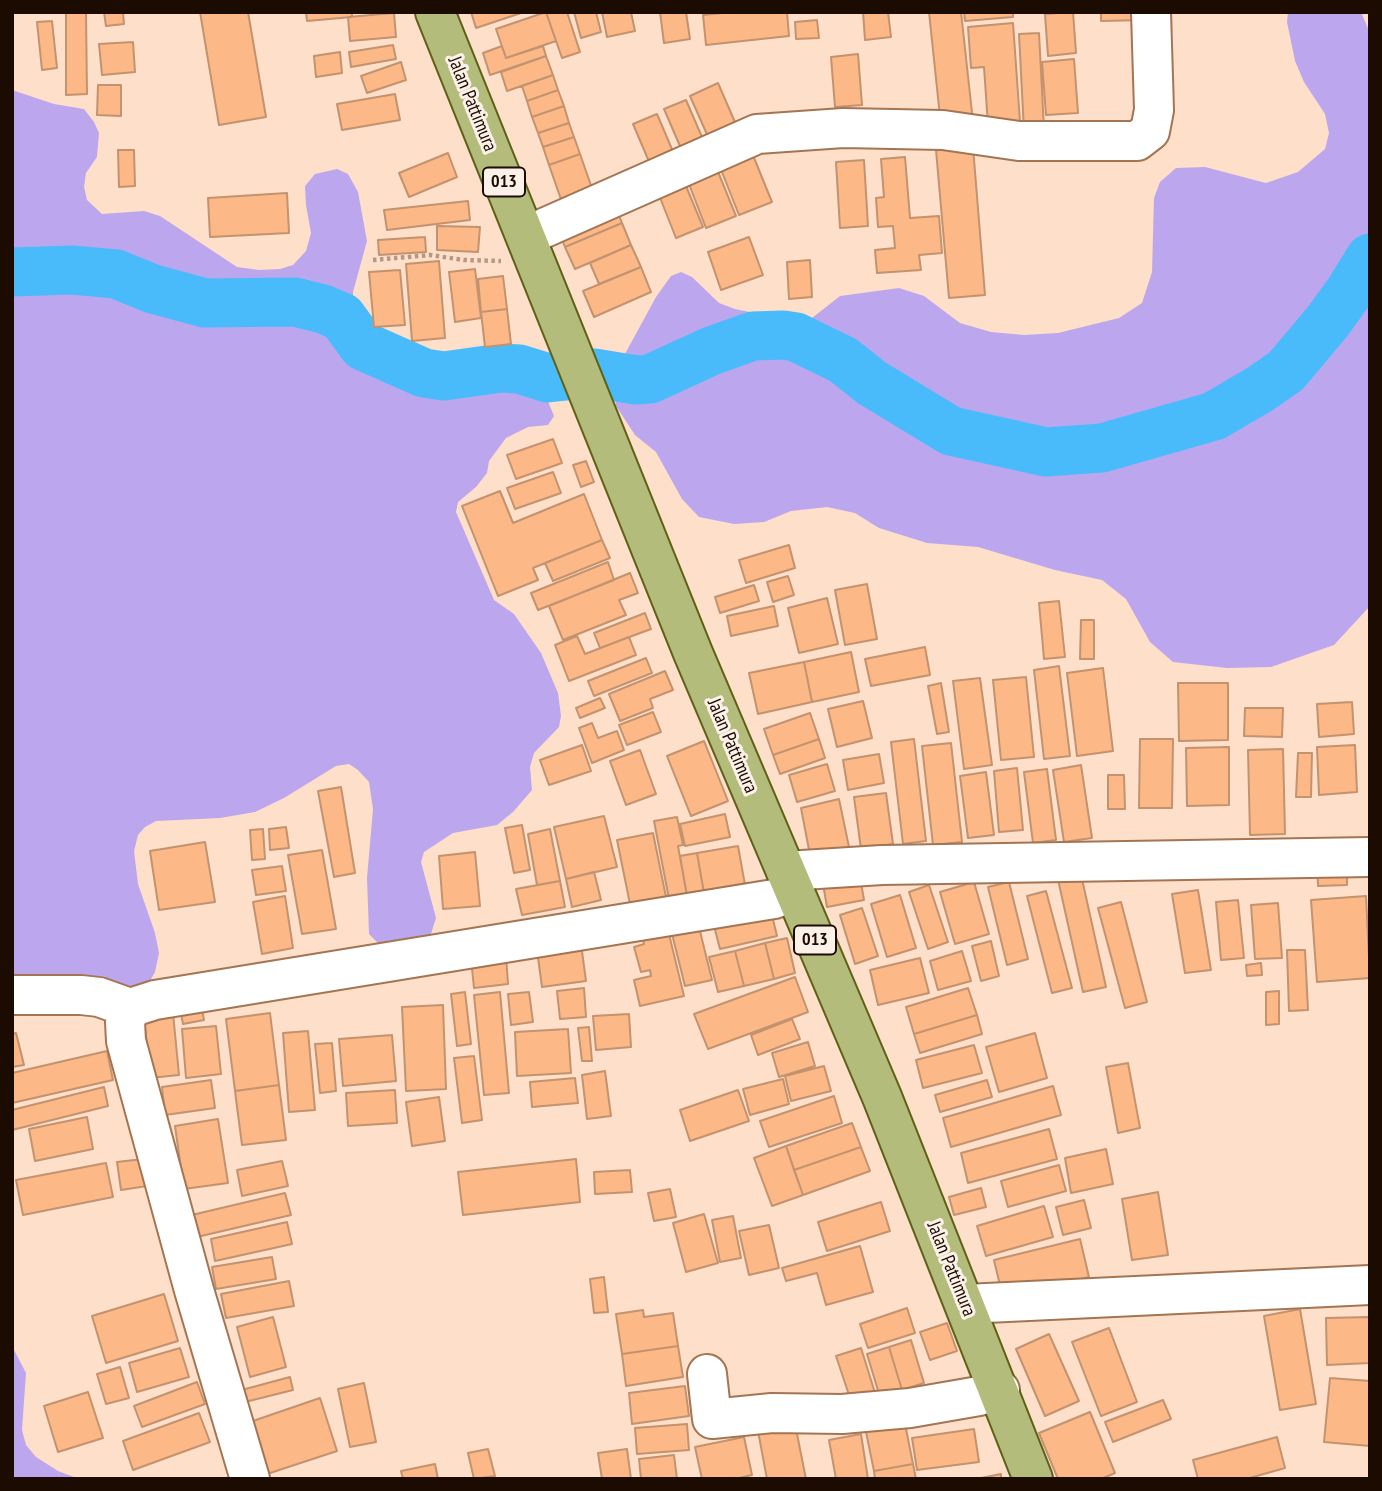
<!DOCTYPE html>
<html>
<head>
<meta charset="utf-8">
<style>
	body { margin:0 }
	#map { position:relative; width:1382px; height:1491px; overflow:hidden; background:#fedfc9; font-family:"PT Sans Narrow",sans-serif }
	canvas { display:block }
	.frame { position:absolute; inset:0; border:14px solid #1c0b01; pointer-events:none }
</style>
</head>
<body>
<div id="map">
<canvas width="1382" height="1491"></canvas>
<div class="frame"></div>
</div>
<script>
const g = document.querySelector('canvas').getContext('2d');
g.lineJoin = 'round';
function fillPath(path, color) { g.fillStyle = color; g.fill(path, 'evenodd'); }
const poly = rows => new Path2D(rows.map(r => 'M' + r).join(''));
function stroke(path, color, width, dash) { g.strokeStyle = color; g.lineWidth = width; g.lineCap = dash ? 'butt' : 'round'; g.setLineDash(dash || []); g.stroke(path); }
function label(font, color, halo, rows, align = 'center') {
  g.font = font + ' "PT Sans Narrow",sans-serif'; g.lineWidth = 6; g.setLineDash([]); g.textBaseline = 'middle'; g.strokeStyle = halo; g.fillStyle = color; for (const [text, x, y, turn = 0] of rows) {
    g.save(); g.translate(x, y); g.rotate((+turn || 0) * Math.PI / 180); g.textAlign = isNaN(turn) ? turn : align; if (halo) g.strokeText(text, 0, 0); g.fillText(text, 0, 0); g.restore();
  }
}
const forest = poly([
	[1288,12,1361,12,1370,33,1370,606,1334,645,1271,667,1227,668,1173,662,1150,642,1126,599,1102,580,1055,570,978,547,927,543,879,528,855,513,827,507,791,511,764,522,734,524,699,517,682,499,656,452,635,435,616,406,613,376,656,297,671,276,681,272,692,277,719,303,735,309,799,322,812,318,840,296,899,288,924,296,960,323,991,332,1024,335,1058,333,1119,318,1142,303,1152,272,1154,198,1160,182,1176,168,1205,167,1266,183,1298,172,1325,149,1329,133,1325,114,1304,82,1295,61,1287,22],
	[12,90,54,104,84,109,94,122,99,133,97,157,86,173,84,187,87,200,102,214,144,211,160,216,237,267,259,270,280,269,293,265,306,251,311,233,306,205,305,186,315,174,337,169,348,174,358,192,367,241,353,292,352,311,354,332,363,345,424,373,444,376,501,368,519,369,535,375,545,394,554,416,548,425,528,427,506,438,489,461,487,473,476,487,458,502,456,512,494,600,514,614,541,653,558,693,561,716,559,727,534,753,530,767,532,790,513,812,497,825,453,833,424,852,421,862,436,918,430,937,389,947,378,943,369,934,367,878,373,809,369,782,358,770,349,764,336,766,284,798,255,812,220,818,156,821,145,827,138,835,134,851,138,884,155,933,159,953,155,972,150,981,134,995,111,1010,79,1014,12,1010],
	[12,1346,26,1373,22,1430,26,1445,36,1457,58,1471,79,1479,12,1479]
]);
const river = poly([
	[12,272,72,270,116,274,153,289,205,303,295,302,323,309,342,317,363,346,424,373,444,376,501,368,519,369,548,378,594,373,636,380,650,379,711,351,753,336,783,335,796,337,843,360,872,383,951,431,1046,452,1102,448,1214,416,1260,389,1286,371,1328,321,1349,292,1370,258]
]);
const building = poly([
	[66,12,86,12,87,94,66,95,66,12],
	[104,12,123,12,124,24,106,26,104,12],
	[200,12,248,12,266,117,219,125,200,12],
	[306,12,352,12,352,17,307,21,306,12],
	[471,12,524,12,476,28,471,12],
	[546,12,567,12,580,52,562,58,546,12],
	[546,12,556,41,506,58,496,29,546,12],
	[574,12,596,12,601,32,581,38,574,12],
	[602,12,631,12,635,31,607,37,602,12],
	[660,12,686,12,690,39,664,43,660,12],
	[732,12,787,12,789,36,706,45,703,15,732,12],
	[863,12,888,12,891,37,865,40,863,12],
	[929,12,961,12,973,122,941,126,929,12],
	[964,12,1013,12,1013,17,965,21,964,12],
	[1073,12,1076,53,1048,56,1045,14,1073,12],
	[1101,12,1143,12,1144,20,1101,21,1101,12],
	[394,13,396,37,350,41,348,17,394,13],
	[817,20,819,38,796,39,795,22,817,20],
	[52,21,57,68,42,70,37,22,52,21],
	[1013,23,1020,122,988,125,984,67,971,68,968,27,1013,23],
	[1039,33,1044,129,1024,131,1019,34,1039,33],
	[133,42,135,72,102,75,99,44,133,42],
	[393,45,396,59,351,67,349,52,393,45],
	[502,46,506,58,543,46,546,56,490,75,483,53,502,46],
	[340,52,342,73,316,77,314,56,340,52],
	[858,54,862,105,835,107,831,57,858,54],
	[546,56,553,75,507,91,501,72,546,56],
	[1074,59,1078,113,1046,115,1042,62,1074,59],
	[401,62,406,80,367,93,361,76,401,62],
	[553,75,558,90,527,101,522,86,553,75],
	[718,83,741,136,713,148,690,96,718,83],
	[98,85,121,85,121,116,97,115,98,85],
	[558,90,564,106,532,117,527,101,558,90],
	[395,94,400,120,342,130,337,104,395,94],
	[686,100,708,151,686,160,664,109,686,100],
	[564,106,569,123,538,133,532,117,564,106],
	[657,114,677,161,653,171,633,124,657,114],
	[569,123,574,137,543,147,538,133,569,123],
	[574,137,580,154,549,165,543,147,574,137],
	[973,147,985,295,949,298,936,150,973,147],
	[750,148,772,202,739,215,718,162,750,148],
	[118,150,134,150,135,186,119,187,118,150],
	[448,153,457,177,409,197,399,173,448,153],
	[580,154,594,194,563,205,549,165,580,154],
	[905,157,910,218,939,216,942,253,919,255,921,270,877,273,875,250,895,248,893,226,878,227,876,198,884,197,881,159,905,157],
	[864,160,868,226,840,228,836,162,864,160],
	[714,162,736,216,706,228,685,174,714,162],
	[681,174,703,227,676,238,655,185,681,174],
	[287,193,289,233,210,237,208,198,287,193],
	[468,201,470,220,387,230,384,210,468,201],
	[614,203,622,223,565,247,557,227,614,203],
	[622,223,631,245,575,269,565,247,622,223],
	[437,226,480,227,478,252,437,250,437,226],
	[425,237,426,252,379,255,378,240,425,237],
	[749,237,763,275,721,290,708,252,749,237],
	[631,245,641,267,599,284,590,263,631,245],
	[810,260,812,297,789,299,787,262,810,260],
	[439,261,445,338,412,341,406,264,439,261],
	[641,267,651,292,594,317,583,291,641,267],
	[475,269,481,318,455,322,449,272,475,269],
	[400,270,405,325,374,327,369,272,400,270],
	[503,276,507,309,481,312,478,279,503,276],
	[507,309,511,344,485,347,481,312,507,309],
	[553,439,562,463,516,479,507,455,553,439],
	[586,461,594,482,581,487,573,465,586,461],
	[553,472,561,493,515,509,507,488,553,472],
	[500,491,513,523,584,494,602,540,533,568,538,580,498,596,462,506,500,491],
	[602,540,610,558,553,581,545,563,602,540],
	[789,545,795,568,746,583,739,560,789,545],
	[608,562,614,580,538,610,531,593,608,562],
	[630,573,638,593,619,600,626,615,563,640,549,606,630,573],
	[788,576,794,595,773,602,767,582,788,576],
	[867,584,877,639,845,645,835,590,867,584],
	[754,585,759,601,720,613,715,597,754,585],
	[827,598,838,644,799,653,788,608,827,598],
	[1059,601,1065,657,1044,659,1039,603,1059,601],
	[774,606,778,626,731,636,727,616,774,606],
	[645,613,651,629,600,648,594,633,645,613],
	[1081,620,1094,620,1094,659,1080,659,1081,620],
	[577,636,585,654,629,637,636,655,569,681,555,645,577,636],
	[925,647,930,675,871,686,865,659,925,647],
	[851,652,859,692,812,702,804,662,851,652],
	[646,658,652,673,594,696,588,681,646,658],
	[804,662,812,702,758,714,749,673,804,662],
	[1059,666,1070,756,1044,759,1034,670,1059,666],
	[1103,668,1113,751,1077,756,1067,673,1103,668],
	[665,671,673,690,650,699,653,708,620,721,609,694,665,671],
	[1026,677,1034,757,1001,760,993,680,1026,677],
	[980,678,992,765,964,769,953,681,980,678],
	[941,683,949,732,937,734,928,686,941,683],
	[1178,683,1228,683,1228,740,1179,741,1178,683],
	[600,698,605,708,580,718,576,708,600,698],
	[863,701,872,738,837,747,828,709,863,701],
	[1352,702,1354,734,1319,737,1317,704,1352,702],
	[1245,708,1283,708,1282,737,1244,736,1245,708],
	[653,712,661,732,627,745,619,725,653,712],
	[810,713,819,739,773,755,764,729,810,713],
	[592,723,598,738,617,731,624,750,592,763,579,728,592,723],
	[819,739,825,758,780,774,773,755,819,739],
	[914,739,926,841,903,844,891,742,914,739],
	[1140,739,1173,739,1172,808,1139,808,1140,739],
	[704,741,728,801,691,816,667,756,704,741],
	[951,743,962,842,933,845,922,746,951,743],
	[582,745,591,771,549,785,540,760,582,745],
	[1355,745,1357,792,1319,795,1317,747,1355,745],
	[1229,747,1229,805,1187,806,1186,748,1229,747],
	[1283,749,1285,834,1250,835,1248,750,1283,749],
	[640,750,656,794,626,805,610,761,640,750],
	[1298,753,1312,753,1311,797,1296,797,1298,753],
	[879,754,884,783,848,790,843,760,879,754],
	[827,764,835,791,797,802,789,775,827,764],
	[1081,765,1092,838,1064,842,1053,770,1081,765],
	[1017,768,1023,830,999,832,994,771,1017,768],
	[1047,769,1056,840,1033,843,1024,772,1047,769],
	[986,772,994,835,968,838,960,776,986,772],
	[1108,775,1124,775,1125,809,1108,809,1108,775],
	[341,787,355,873,334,877,318,791,341,787],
	[886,793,893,844,861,849,854,797,886,793],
	[839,799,849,847,810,855,801,808,839,799],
	[725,814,730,837,685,846,680,824,725,814],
	[604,816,617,867,566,879,554,827,604,816],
	[677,817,683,845,678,846,687,896,669,899,654,821,677,817],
	[522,825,530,870,514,873,505,828,522,825],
	[286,827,289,848,270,850,269,829,286,827],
	[263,829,265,859,252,860,250,830,263,829],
	[550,829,560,881,537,885,528,834,550,829],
	[653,833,666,897,630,904,617,840,653,833],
	[205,842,215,902,159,910,150,851,205,842],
	[738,846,745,885,704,893,697,853,738,846],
	[322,850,336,929,302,934,288,855,322,850],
	[475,852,480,906,443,909,439,856,475,852],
	[697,853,704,893,687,896,680,856,697,853],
	[1317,863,1347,863,1347,885,1318,886,1317,863],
	[282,866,286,891,256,895,252,870,282,866],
	[1080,870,1106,987,1083,992,1057,875,1080,870],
	[594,872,601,900,572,907,566,879,594,872],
	[860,877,864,900,827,907,823,884,860,877],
	[560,881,565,907,522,915,516,889,560,881],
	[974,882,989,934,955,944,940,892,974,882],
	[1009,882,1028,959,1007,965,988,887,1009,882],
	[929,885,948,942,928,949,909,892,929,885],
	[1198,890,1211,970,1185,973,1172,894,1198,890],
	[1046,891,1072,988,1052,993,1027,896,1046,891],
	[900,895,916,948,887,957,871,904,900,895],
	[285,896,293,948,262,954,253,902,285,896],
	[1366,896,1370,978,1317,982,1311,900,1366,896],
	[1238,900,1244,958,1221,960,1216,902,1238,900],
	[1121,902,1147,1002,1125,1008,1098,908,1121,902],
	[1278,903,1282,958,1255,959,1251,905,1278,903],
	[770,907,777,936,720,949,713,922,770,907],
	[862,908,878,956,855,964,840,915,862,908],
	[698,923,712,980,685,986,671,930,698,923],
	[667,926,684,996,640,1006,634,980,651,976,650,970,641,972,634,947,644,944,641,932,667,926],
	[787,938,795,973,774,979,765,943,787,938],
	[991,941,999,976,981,981,972,946,991,941],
	[765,943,774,979,744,986,735,951,765,943],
	[581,944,586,981,542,987,537,950,581,944],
	[1287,950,1305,950,1308,1010,1289,1011,1287,950],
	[735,951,744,986,718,992,709,957,735,951],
	[962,951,971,981,938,990,930,961,962,951],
	[506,956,508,984,474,988,471,959,506,956],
	[920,958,929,993,878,1005,870,970,920,958],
	[1261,963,1262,975,1247,976,1246,965,1261,963],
	[795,977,808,1012,708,1049,694,1014,795,977],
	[584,988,586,1017,560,1019,557,991,584,988],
	[968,988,977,1015,914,1034,906,1007,968,988],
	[1279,991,1279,1024,1266,1025,1266,992,1279,991],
	[465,992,471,1044,457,1046,451,994,465,992],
	[500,992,509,1093,484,1095,474,995,500,992],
	[529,992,533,1022,511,1025,508,994,529,992],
	[201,1004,204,1020,183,1024,180,1008,201,1004],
	[443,1005,446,1089,406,1091,402,1007,443,1005],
	[173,1013,179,1075,150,1078,144,1016,173,1013],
	[270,1013,279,1085,235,1091,226,1019,270,1013],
	[629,1014,631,1047,596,1050,593,1016,629,1014],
	[977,1015,982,1034,920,1053,914,1034,977,1015],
	[792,1019,800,1039,758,1055,751,1035,792,1019],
	[216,1026,221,1074,186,1078,182,1029,216,1026],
	[589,1027,592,1061,582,1061,578,1028,589,1027],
	[568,1029,571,1073,517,1076,515,1032,568,1029],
	[308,1031,315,1110,289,1112,283,1033,308,1031],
	[16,1033,24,1065,12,1067,12,1034,16,1033],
	[1035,1033,1047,1078,999,1092,986,1047,1035,1033],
	[392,1035,396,1081,343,1086,339,1039,392,1035],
	[808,1042,815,1066,779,1077,772,1053,808,1042],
	[332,1043,336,1091,320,1093,315,1044,332,1043],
	[974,1045,982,1073,923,1088,916,1060,974,1045],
	[107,1051,113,1080,12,1103,12,1073,107,1051],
	[474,1056,482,1120,462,1123,454,1058,474,1056],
	[1128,1063,1140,1128,1118,1133,1106,1067,1128,1063],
	[824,1066,831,1091,791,1101,785,1076,824,1066],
	[605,1071,611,1116,587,1119,582,1075,605,1071],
	[575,1078,578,1103,532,1107,530,1082,575,1078],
	[783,1079,789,1104,750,1115,743,1089,783,1079],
	[211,1080,215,1108,165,1115,162,1087,211,1080],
	[987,1080,992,1097,940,1112,935,1095,987,1080],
	[279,1085,286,1140,242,1145,235,1091,279,1085],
	[1053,1086,1061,1115,951,1147,943,1118,1053,1086],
	[104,1087,108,1106,12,1130,12,1110,104,1087],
	[395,1090,397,1123,348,1126,346,1093,395,1090],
	[738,1090,749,1121,690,1141,680,1110,738,1090],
	[834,1096,842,1123,769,1147,760,1121,834,1096],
	[439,1097,445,1141,412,1146,406,1102,439,1097],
	[87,1117,93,1149,35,1161,29,1129,87,1117],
	[218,1119,228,1183,184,1189,175,1126,218,1119],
	[852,1123,861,1147,794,1170,786,1146,852,1123],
	[1049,1129,1057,1159,968,1183,961,1153,1049,1129],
	[786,1146,803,1195,772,1206,754,1158,786,1146],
	[861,1147,870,1171,803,1195,794,1170,861,1147],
	[1106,1149,1113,1184,1071,1193,1065,1158,1106,1149],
	[143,1159,147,1186,121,1190,117,1162,143,1159],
	[576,1159,580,1202,463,1215,458,1172,576,1159],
	[282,1161,288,1186,242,1196,237,1170,282,1161],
	[106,1163,113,1197,23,1215,16,1180,106,1163],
	[1059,1165,1066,1191,1008,1207,1001,1181,1059,1165],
	[630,1170,632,1192,595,1194,594,1172,630,1170],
	[981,1188,986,1207,954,1215,949,1197,981,1188],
	[670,1189,676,1217,654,1221,648,1193,670,1189],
	[1158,1192,1168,1255,1132,1260,1122,1199,1158,1192],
	[285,1193,291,1215,184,1240,179,1218,285,1193],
	[1084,1200,1091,1228,1063,1235,1056,1207,1084,1200],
	[881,1202,890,1231,827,1251,818,1222,881,1202],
	[1044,1206,1053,1237,986,1256,977,1226,1044,1206],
	[704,1214,718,1263,686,1272,673,1223,704,1214],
	[733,1216,741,1258,720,1262,712,1220,733,1216],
	[287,1222,292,1244,215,1261,211,1239,287,1222],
	[769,1225,779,1268,749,1275,739,1231,769,1225],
	[1080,1239,1089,1277,1003,1298,994,1260,1080,1239],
	[860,1246,873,1292,826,1305,817,1273,786,1281,782,1268,860,1246],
	[272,1257,276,1279,216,1289,212,1267,272,1257],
	[604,1277,608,1312,594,1313,590,1279,604,1277],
	[289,1281,294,1306,226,1318,221,1294,289,1281],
	[164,1294,178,1341,106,1363,92,1316,164,1294],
	[907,1308,915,1333,868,1348,860,1324,907,1308],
	[1300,1309,1316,1404,1280,1410,1264,1316,1300,1309],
	[643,1310,644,1317,673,1313,678,1346,622,1354,616,1314,643,1310],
	[273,1317,286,1367,250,1377,237,1327,273,1317],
	[1370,1317,1370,1363,1327,1365,1326,1318,1370,1317],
	[947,1323,957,1351,930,1360,920,1332,947,1323],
	[1109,1328,1137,1402,1101,1416,1072,1342,1109,1328],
	[1049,1334,1079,1401,1045,1416,1016,1349,1049,1334],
	[911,1340,924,1383,902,1390,889,1347,911,1340],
	[678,1346,683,1377,626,1386,622,1354,678,1346],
	[889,1347,902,1390,880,1397,867,1354,889,1347],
	[180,1348,189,1377,137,1392,129,1363,180,1348],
	[861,1348,875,1393,851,1401,836,1356,861,1348],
	[120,1367,129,1398,106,1404,97,1374,120,1367],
	[290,1377,293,1390,241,1403,238,1391,290,1377],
	[1330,1378,1370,1381,1370,1446,1324,1442,1330,1378],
	[197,1382,205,1404,142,1427,134,1406,197,1382],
	[364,1383,376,1442,350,1447,338,1389,364,1383],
	[685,1386,689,1416,632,1424,629,1393,685,1386],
	[88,1392,103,1438,58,1452,44,1406,88,1392],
	[320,1398,337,1451,267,1474,250,1422,320,1398],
	[1163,1400,1171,1419,1113,1442,1105,1422,1163,1400],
	[1090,1412,1115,1473,1101,1479,1058,1479,1039,1433,1090,1412],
	[199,1413,210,1442,133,1470,123,1441,199,1413],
	[904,1419,913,1464,874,1471,865,1427,904,1419],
	[687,1424,689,1450,637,1454,635,1428,687,1424],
	[795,1424,806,1479,767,1479,758,1431,795,1424],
	[974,1429,979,1462,917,1470,912,1438,974,1429],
	[861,1434,868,1479,836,1479,829,1440,861,1434],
	[744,1437,752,1475,735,1479,702,1479,695,1447,744,1437],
	[1277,1437,1285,1468,1246,1479,1198,1479,1193,1460,1277,1437],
	[488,1449,495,1476,474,1479,468,1453,488,1449],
	[627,1449,631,1479,602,1479,598,1453,627,1449],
	[674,1455,677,1479,641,1479,639,1459,674,1455],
	[435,1464,438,1479,403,1479,401,1471,435,1464],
	[913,1464,916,1479,875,1479,874,1471,913,1464],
	[1001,1474,1001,1479,976,1479,1001,1474]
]);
const path = poly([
	[373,260,430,255,464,260,501,261]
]);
const minor = poly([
	[526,236,757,134,843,128,943,130,1019,141,1137,141,1150,131,1154,110,1151,12],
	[786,871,882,865,1370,857],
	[12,995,81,995,99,997,130,1008,155,1000,774,899,795,892],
	[130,1008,125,1022,126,1041,194,1290,250,1479],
	[965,1304,1370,1285],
	[707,1374,712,1419,772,1413,842,1414,910,1408,979,1396,1000,1390]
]);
const major = poly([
	[435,12,693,653,882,1097,1033,1479]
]);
const shields = [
	[504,182,42],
	[815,940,42]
];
const shieldNames = [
	["013",504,182],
	["013",815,940]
];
const streetNames = [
	["Jalan Pattimura",472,104,68],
	["Jalan Pattimura",732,746,67],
	["Jalan Pattimura",951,1269,68]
];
fillPath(forest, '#bca7ee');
stroke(river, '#4abbfa', 49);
fillPath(building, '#fcb987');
stroke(building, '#c3926f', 2);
stroke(minor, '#a47553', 42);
stroke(major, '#5e6117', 42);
stroke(path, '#b49987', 4.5, [3.5, 3.5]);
stroke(minor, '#fff', 38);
stroke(major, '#b3bc7b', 38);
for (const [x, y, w] of shields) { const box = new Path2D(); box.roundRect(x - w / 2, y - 14.5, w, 29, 5); g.fillStyle = '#fbf1e9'; g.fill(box); stroke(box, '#1c0b01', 2); }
label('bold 18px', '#1c0b01', null, shieldNames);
label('19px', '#1c0b01', '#fbf1e9', streetNames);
</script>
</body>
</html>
